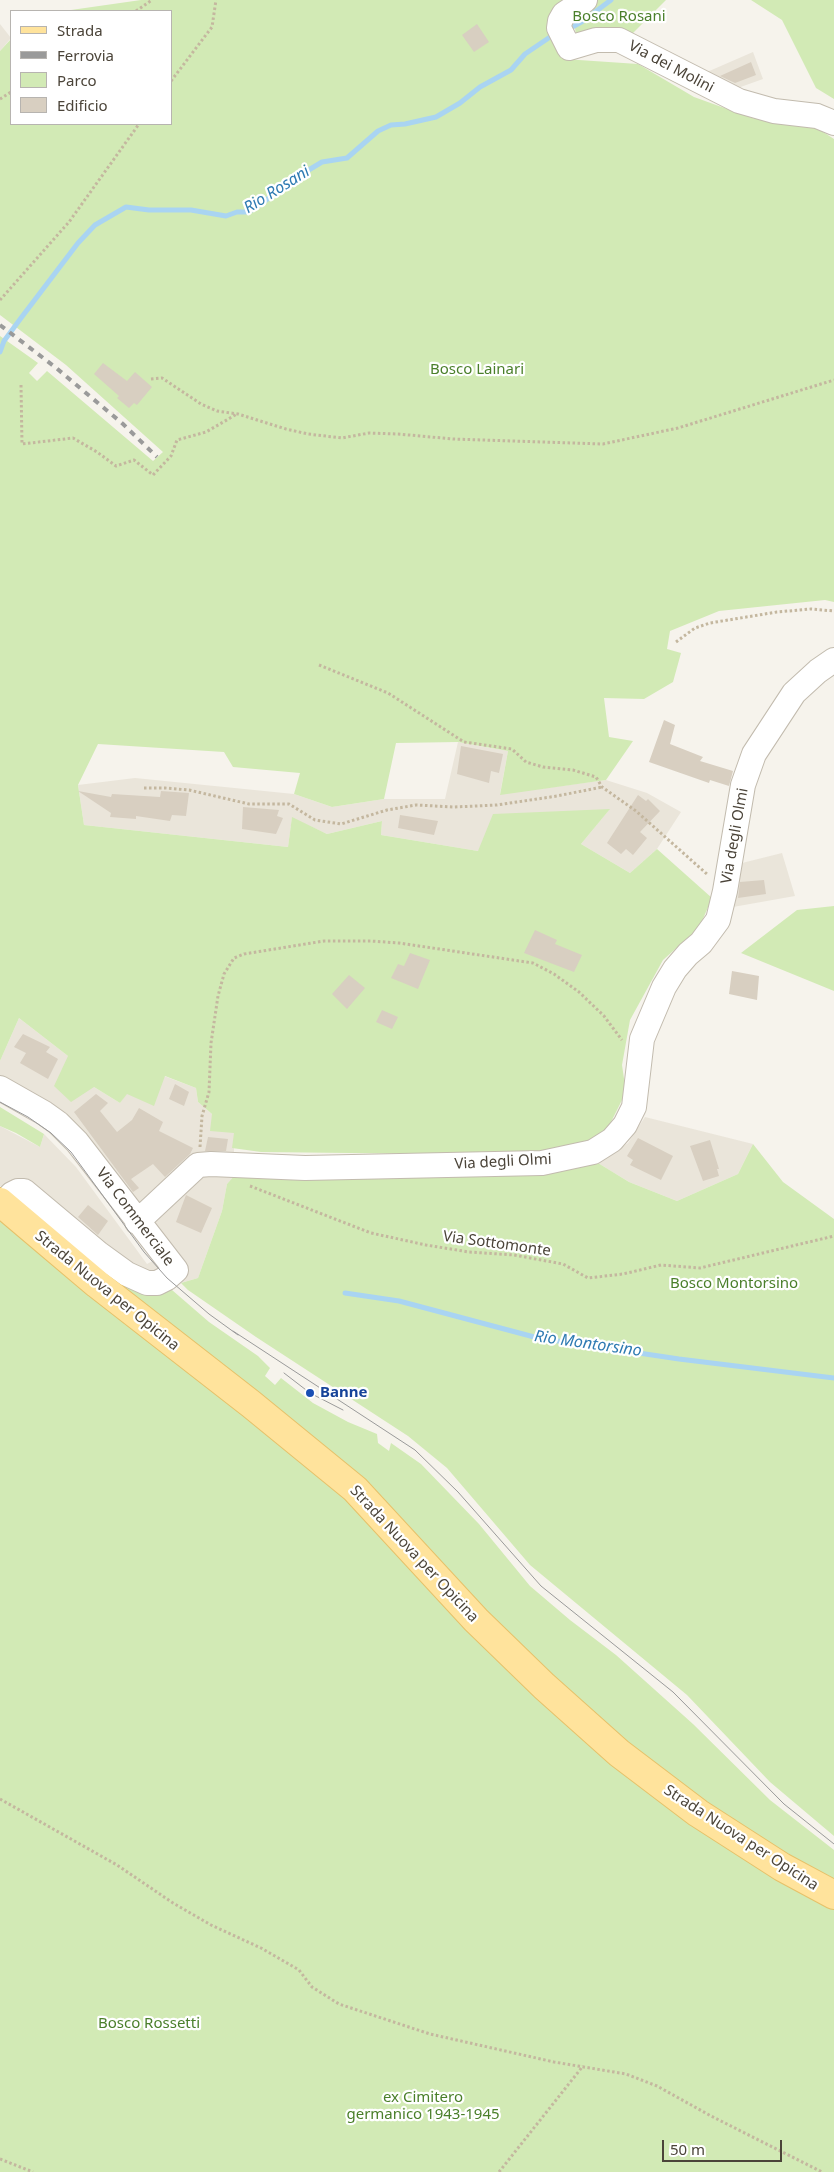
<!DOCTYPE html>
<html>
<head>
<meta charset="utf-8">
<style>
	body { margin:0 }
	#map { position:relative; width:834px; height:2172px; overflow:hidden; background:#f6f3ec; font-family:"Noto Sans",sans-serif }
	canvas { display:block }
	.legend { position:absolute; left:10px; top:10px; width:162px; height:115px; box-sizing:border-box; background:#fff; border:1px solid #b7b4b0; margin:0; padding:6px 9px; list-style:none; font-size:15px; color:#4b4439 }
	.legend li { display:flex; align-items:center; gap:10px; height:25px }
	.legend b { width:25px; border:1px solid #b7b4b0 }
	.scale { position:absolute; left:662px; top:2140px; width:120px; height:22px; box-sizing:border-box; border:2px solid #4b4439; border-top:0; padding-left:6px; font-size:15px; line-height:18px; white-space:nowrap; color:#4b4439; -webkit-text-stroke:4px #fff; paint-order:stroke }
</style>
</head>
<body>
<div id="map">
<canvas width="834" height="2172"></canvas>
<ul class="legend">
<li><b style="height:6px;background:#ffe39c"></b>Strada</li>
<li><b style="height:6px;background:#9a9a9a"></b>Ferrovia</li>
<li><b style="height:14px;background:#d2eab5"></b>Parco</li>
<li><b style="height:14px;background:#d8cfc1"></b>Edificio</li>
</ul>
<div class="scale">50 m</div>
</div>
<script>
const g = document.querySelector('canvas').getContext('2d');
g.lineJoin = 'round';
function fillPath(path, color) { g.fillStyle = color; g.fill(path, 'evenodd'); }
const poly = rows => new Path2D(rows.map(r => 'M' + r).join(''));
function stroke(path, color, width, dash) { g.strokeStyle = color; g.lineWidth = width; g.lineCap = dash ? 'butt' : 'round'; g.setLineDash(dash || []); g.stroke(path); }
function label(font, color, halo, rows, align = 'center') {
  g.font = font + ' "Noto Sans",sans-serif'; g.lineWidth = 4.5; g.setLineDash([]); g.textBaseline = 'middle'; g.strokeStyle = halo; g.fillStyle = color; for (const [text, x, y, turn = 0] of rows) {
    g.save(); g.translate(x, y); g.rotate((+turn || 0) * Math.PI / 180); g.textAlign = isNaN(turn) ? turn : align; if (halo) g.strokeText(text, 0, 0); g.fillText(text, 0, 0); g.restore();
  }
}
const residential = poly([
	[0,24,11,38,0,51],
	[753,52,763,79,735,89,707,72],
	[458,742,508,751,500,794,606,780,647,793,681,812,657,849,630,873,581,844,609,810,478,851,381,835,382,821,327,834,292,818,288,847,84,825,78,785,135,778,294,794,332,807,384,799,445,799],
	[782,853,795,896,733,907,738,864],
	[19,1018,68,1056,94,1087,120,1103,126,1094,164,1076,196,1088,198,1102,234,1133,234,1176,227,1184,222,1211,198,1278,181,1283,165,1293,152,1293,0,1186,0,1126,40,1147,44,1134,76,1167,147,1264,158,1258,75,1147,0,1095,0,1061],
	[645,1117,753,1144,738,1174,677,1201,629,1182,598,1163,628,1143]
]);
const green = poly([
	[141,0,566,0,553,35,564,59,638,64,694,97,752,118,817,128,834,139,834,602,825,600,719,611,670,631,667,649,681,653,673,682,644,699,604,698,609,737,633,741,606,780,500,795,508,751,458,742,396,743,384,799,332,807,294,794,300,773,233,767,224,752,98,744,78,785,84,825,288,847,292,817,327,834,382,821,381,835,478,851,493,814,610,809,581,844,630,873,657,849,712,898,699,928,663,960,630,1020,622,1065,626,1092,606,1132,578,1147,527,1155,261,1152,232,1148,234,1133,210,1131,212,1114,198,1102,196,1088,165,1076,154,1106,127,1094,120,1103,94,1087,71,1102,54,1086,68,1056,19,1018,0,1061,0,336,38,363,29,373,37,381,47,371,153,461,163,452,66,365,0,315,0,51,11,39,11,124,171,124,171,11,64,11],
	[597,0,666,0,632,34,576,34,573,17],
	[751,0,834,0,834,99,816,88,782,20],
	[834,906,834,991,741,953,797,910],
	[0,1107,44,1134,40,1147,16,1133,0,1126],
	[753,1144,783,1182,834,1219,834,1836,770,1782,687,1695,530,1565,447,1468,408,1436,256,1337,188,1290,181,1283,198,1278,222,1211,227,1184,234,1176,340,1178,545,1175,598,1163,629,1182,677,1201,738,1174],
	[19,1201,152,1293,172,1290,209,1322,258,1356,270,1368,265,1376,275,1385,281,1378,313,1403,348,1422,377,1434,378,1443,389,1451,391,1443,421,1464,479,1524,530,1586,570,1620,616,1655,693,1724,770,1800,834,1850,834,1881,738,1825,642,1756,542,1670,343,1466],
	[0,1218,358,1506,454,1610,834,1906,834,2172,0,2172]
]);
const stream = poly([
	[567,30,583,21,611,0],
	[0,352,4,341,21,318,78,243,95,225,126,207,149,210,191,210,226,216,237,212,248,212,257,207,292,180,322,162,347,158,378,131,391,125,405,124,436,117,460,103,480,87,511,70,525,54,553,35],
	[345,1293,399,1301,538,1338,679,1359,834,1378]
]);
const building = poly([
	[477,24,489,42,474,52,462,35],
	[751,62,756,75,735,83,720,76],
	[103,363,127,381,135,372,152,387,137,405,134,403,129,408,117,398,119,396,94,374],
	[664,720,675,725,670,744,703,757,700,761,733,771,729,786,710,780,709,783,649,762],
	[461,746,503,754,499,773,491,771,489,783,457,774],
	[78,791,111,797,112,794,160,797,161,791,189,793,186,816,172,815,170,821,136,816,136,819,110,817,111,813],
	[638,795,646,801,648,799,660,811,640,832,647,838,633,855,626,849,621,854,607,843],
	[243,807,279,810,277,816,283,818,276,834,242,829],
	[400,815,438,821,434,835,398,828],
	[764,880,766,894,738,898,740,882],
	[535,930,557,940,555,944,582,955,574,972,524,953],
	[410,953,430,960,418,989,391,978,398,964,404,966],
	[732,971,759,976,757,1000,729,994],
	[349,975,365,988,347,1009,332,994],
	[382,1010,398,1017,392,1029,376,1022],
	[23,1034,50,1047,46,1052,58,1059,48,1079,20,1063,26,1053,14,1047],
	[175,1084,189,1092,184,1106,169,1099],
	[96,1094,108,1103,100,1111,117,1132,132,1120,139,1108,163,1122,159,1131,193,1148,190,1154,165,1177,153,1164,131,1179,139,1188,133,1192,74,1112],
	[208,1137,228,1139,226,1151,205,1151],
	[638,1138,673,1156,661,1180,630,1165,633,1160,627,1156],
	[710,1140,719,1169,717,1169,719,1176,703,1181,690,1146],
	[186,1195,212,1208,201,1233,176,1222],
	[88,1205,108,1221,98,1235,78,1217]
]);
const path = poly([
	[136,11,152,0],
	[171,81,212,27,216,0],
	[0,99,11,92],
	[0,300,69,222,139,124],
	[151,379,162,378,201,404,217,411,238,414,286,429,308,434,342,438,369,433,398,434,453,439,603,444,678,428,834,380],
	[21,385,22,444,73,438,97,452,116,466,134,460,153,475,171,456,177,440,206,432,237,414],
	[676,642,695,628,710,623,777,612,811,609,834,611],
	[319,665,388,693,464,742,512,749,526,762,543,767,573,770,596,777,602,787,636,811,708,875],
	[144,788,165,788,189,790,249,804,289,804,315,820,341,824,387,810,416,805,454,807,497,805,557,796,602,787],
	[200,1147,202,1116,209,1092,211,1043,218,996,224,974,234,958,244,954,324,941,371,941,399,943,533,963,554,974,579,992,604,1016,622,1040],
	[250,1186,371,1233,426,1245,469,1252,514,1255,563,1264,588,1278,623,1274,661,1265,700,1268,834,1236],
	[0,1799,117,1865,173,1903,211,1925,261,1948,299,1970,312,1987,339,2004,430,2034,554,2062,626,2074,657,2086,711,2116,822,2172],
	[0,2159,33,2172],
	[499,2172,583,2066]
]);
const minor = poly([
	[585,0,564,14,560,21,559,28,569,48,596,40,619,40,739,101,774,111,817,116,834,123],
	[0,1088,44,1113,58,1123,77,1142,176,1270,167,1278,157,1283,147,1283,127,1274,98,1253,24,1191,18,1191,12,1194,2,1204],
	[137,1222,198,1165,211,1164,305,1168,542,1163,593,1152,612,1140,625,1125,634,1107,642,1039,664,987,675,969,688,954,701,943,718,920,725,891,743,785,754,754,794,693,818,671,834,660]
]);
const major = poly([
	[0,1202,97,1284,251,1404,355,1489,476,1620,544,1686,619,1753,698,1813,782,1867,834,1895]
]);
const tram = poly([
	[0,1102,28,1117,51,1133,71,1152,144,1252,167,1278,209,1314,238,1335],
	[233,1331,415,1450,458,1492,541,1586,673,1692,784,1804,834,1844],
	[284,1373,310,1393,343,1410]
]);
const rail = poly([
	[0,325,55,367,123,424,157,457]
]);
const markers = [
	[310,1393,5,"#1a4fb4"]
];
const parkNames = [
	["Bosco Rosani",619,17],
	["Bosco Lainari",477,370],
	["Bosco Montorsino",734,1284],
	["Bosco Rossetti",149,2024],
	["ex Cimitero",423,2098],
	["germanico 1943-1945",423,2115]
];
const streetNames = [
	["Via dei Molini",671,67,28],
	["Via degli Olmi",735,836,-80],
	["Via degli Olmi",503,1162,-3],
	["Via Commerciale",135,1217,53],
	["Via Sottomonte",497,1244,8],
	["Strada Nuova per Opicina",107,1291,39],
	["Strada Nuova per Opicina",414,1554,47],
	["Strada Nuova per Opicina",741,1838,33]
];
const transitNames = [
	["Banne",320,1393]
];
const waterNames = [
	["Rio Rosani",277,190,-32],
	["Rio Montorsino",588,1344,8]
];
fillPath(residential, '#eae5da');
fillPath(green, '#d2eab5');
stroke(stream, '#a9d4f2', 5);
fillPath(building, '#d8cfc1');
stroke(minor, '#c2bbae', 26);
stroke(major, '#e6c16a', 30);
stroke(path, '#c4b79f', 3, [2.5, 2.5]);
stroke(minor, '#fff', 24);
stroke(major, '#ffe39c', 28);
stroke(tram, '#9a9a9a', 1);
stroke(rail, '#9a9a9a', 4, [6, 6]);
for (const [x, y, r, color] of markers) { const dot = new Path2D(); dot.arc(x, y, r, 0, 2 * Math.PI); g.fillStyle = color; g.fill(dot); stroke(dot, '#fff', 2); }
label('15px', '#4a7f2a', '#fff', parkNames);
label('15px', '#4b4439', '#fff', streetNames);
label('bold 15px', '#164399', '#fff', transitNames, 'left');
label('italic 16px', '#2e7ab2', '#fff', waterNames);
</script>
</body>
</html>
